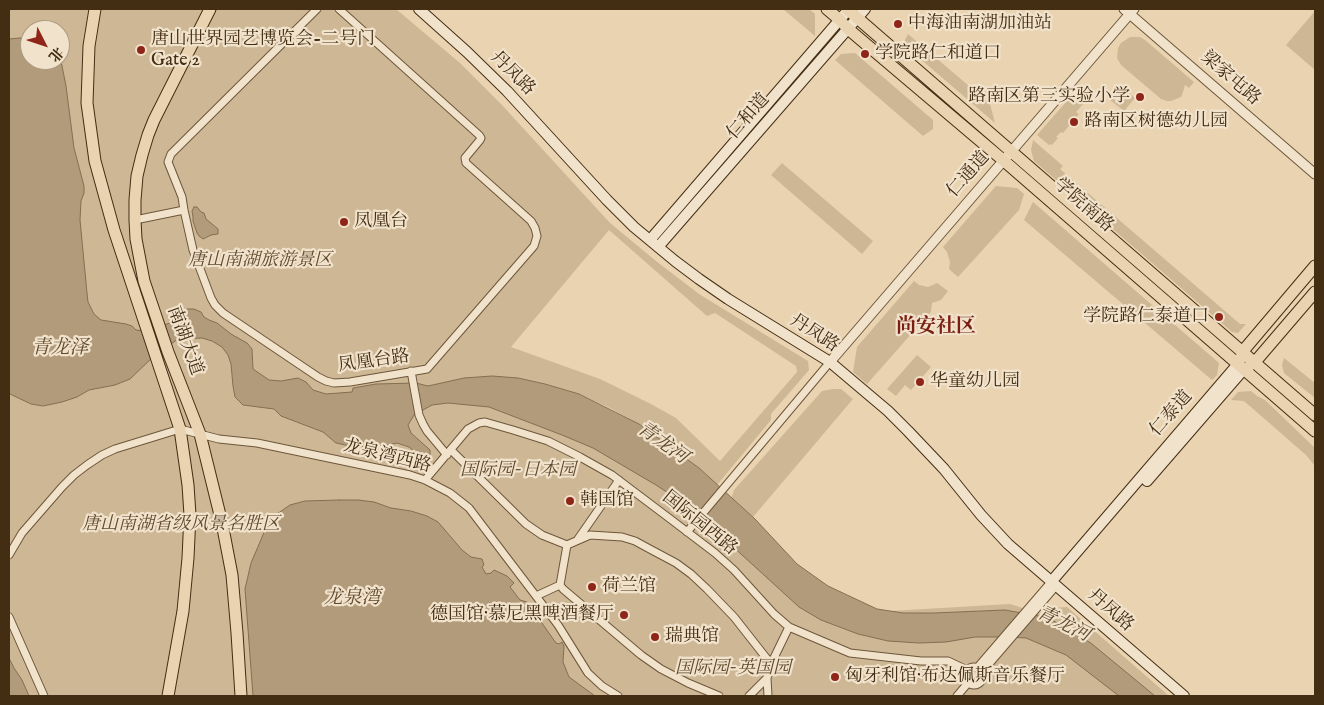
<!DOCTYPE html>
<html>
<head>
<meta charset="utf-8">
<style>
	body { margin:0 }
	#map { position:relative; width:1324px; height:705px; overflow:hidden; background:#e9d3b0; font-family:"IM FELL English","Noto Serif SC",serif }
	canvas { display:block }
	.frame { position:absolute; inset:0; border:10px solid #442e13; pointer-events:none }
	.north { position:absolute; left:20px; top:20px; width:50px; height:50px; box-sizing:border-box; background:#f1e2cc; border:1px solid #ac9a82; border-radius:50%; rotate:131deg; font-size:14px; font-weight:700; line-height:20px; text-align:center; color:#442e13 }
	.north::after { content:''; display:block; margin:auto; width:18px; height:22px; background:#8f2418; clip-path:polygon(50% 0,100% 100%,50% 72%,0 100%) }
</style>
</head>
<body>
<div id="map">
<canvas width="1324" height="705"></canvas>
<div class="frame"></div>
<div class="north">北</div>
</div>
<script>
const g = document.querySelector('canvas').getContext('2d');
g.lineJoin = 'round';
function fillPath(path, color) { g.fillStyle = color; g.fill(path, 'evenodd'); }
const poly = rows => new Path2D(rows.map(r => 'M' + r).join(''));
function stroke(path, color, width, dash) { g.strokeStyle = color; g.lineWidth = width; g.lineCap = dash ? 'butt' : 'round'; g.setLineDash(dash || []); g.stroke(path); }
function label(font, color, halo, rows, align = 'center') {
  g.font = font + ' "IM FELL English","Noto Serif SC",serif'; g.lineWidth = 4.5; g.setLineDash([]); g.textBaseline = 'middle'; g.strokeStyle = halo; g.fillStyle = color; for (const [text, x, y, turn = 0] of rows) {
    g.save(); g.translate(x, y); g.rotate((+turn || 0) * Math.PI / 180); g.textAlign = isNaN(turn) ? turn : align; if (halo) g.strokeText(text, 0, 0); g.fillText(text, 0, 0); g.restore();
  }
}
const green = poly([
	[9,9,396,9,460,63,502,105,610,223,656,261,699,294,808,361,809,370,771,414,771,420,717,485,699,468,639,424,610,408,579,394,545,384,518,378,495,377,797,574,873,612,1010,604,1045,615,1052,608,1067,607,1169,696,9,696],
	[30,30,60,30,60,60,30,60],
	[609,230,707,316,715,313,796,366,797,372,720,461,676,418,649,403,600,379,511,347],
	[783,9,809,9,815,14,815,36],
	[1315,11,1315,70,1286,45],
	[908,34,990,104,995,123,903,44],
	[1130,37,1140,37,1145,40,1194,82,1189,88,1185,85,1183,92,1181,97,1171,101,1167,101,1161,99,1121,65,1117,58,1118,48,1121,43],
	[855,53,933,120,933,129,923,136,835,60,841,54],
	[1122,87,1135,98,1124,111,1110,100],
	[1074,93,1085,102,1076,112,1079,114,1063,133,1061,132,1056,137,1058,138,1052,145,1050,144,1049,145,1037,135],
	[1033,140,1063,166,1060,169,1240,324,1246,324,1238,333,1232,332,1034,161,1031,150],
	[782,163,873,241,862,254,771,175],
	[996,186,1017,188,1024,194,1019,210,958,277,949,269,950,262,947,252,943,247],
	[1033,202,1219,363,1217,375,1212,380,1024,220],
	[914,281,919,285,928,287,937,283,948,291,941,300,932,303,931,312,928,315,867,384,853,372,857,347],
	[917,355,931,367,911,390,905,385,896,396,887,389],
	[1284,358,1315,383,1315,398,1284,373,1282,365],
	[833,389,841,389,853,399,753,517,731,499,734,490,822,391],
	[1251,391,1257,396,1265,400,1315,448,1315,466,1306,455,1244,401,1231,400,1238,392]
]);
const water = poly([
	[30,37,30,60,60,60,60,56,66,86,74,148,84,186,84,193,81,201,80,220,87,293,88,302,94,314,101,320,126,324,132,326,136,330,144,331,170,323,187,309,194,309,201,312,204,317,209,320,217,323,231,334,247,343,252,349,253,369,269,380,281,381,298,378,306,382,313,390,326,394,352,392,353,388,376,384,416,383,428,386,464,378,492,376,518,378,545,384,579,394,639,424,699,468,755,519,797,564,828,586,877,609,903,613,934,613,1005,610,1039,616,1052,620,1077,634,1092,644,1155,696,1119,696,1066,655,1026,638,1009,637,975,637,946,642,919,643,888,641,858,634,821,620,799,607,707,523,679,500,656,485,593,448,562,435,489,407,448,403,432,405,414,415,408,425,411,433,430,450,430,459,424,459,409,447,397,443,374,448,350,446,336,443,323,432,281,416,274,409,243,405,235,397,233,386,231,364,228,355,222,347,212,341,202,338,178,339,154,356,130,379,115,385,89,390,77,397,62,402,43,406,31,404,10,394,9,393,9,39,30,37],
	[194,207,197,207,201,212,204,213,206,219,218,229,218,234,211,235,203,239,199,236,197,233,193,221,193,217,192,211,194,207],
	[339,500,358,500,374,502,391,508,411,511,427,516,438,522,462,550,471,557,482,559,484,565,482,567,486,574,491,573,494,570,507,576,514,583,510,587,520,600,527,602,556,643,559,644,562,642,564,646,563,662,569,677,595,696,253,696,245,589,251,563,257,549,268,523,277,514,290,505,305,501,339,500],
	[9,658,14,668,22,680,29,696,9,696,9,658]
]);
const minor = poly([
	[317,9,171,154,168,162,182,197,184,210,193,250,211,298,215,305,223,313,318,377,326,381,334,383,350,382,427,369,534,246,537,236,535,228,531,221,466,163,465,158,480,140,481,138,479,135,339,9],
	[135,220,184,210],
	[411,371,419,415,423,424,427,431,447,455],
	[451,450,526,524,542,535,567,545,590,535,622,537,635,541,646,547,676,563,691,574,707,589,734,617,771,664],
	[425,480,468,429,479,423,485,422,513,430,548,441,580,457,612,475,669,518,715,553,734,570,774,614,789,627,850,653,921,661,948,661,967,670],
	[687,532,830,362],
	[578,539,619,480],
	[567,545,560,585,563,589,641,655,661,669,688,683,719,696],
	[9,555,22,533,62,487,74,475,87,465,102,455,115,449,180,429,219,439,257,443,410,475,425,480,450,493,469,508,558,625,588,673,602,686,618,696],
	[536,596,560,585],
	[9,617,44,696],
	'965 676a9 9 0 1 1 18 0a9 9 0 1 1-18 0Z',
	[977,668,1051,582],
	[982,672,1056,586],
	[749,696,767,678],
	[768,696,767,678,771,664,789,627],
	[957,696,968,683]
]);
const tertiary = poly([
	[1124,9,1315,174],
	[830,362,1134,9]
]);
const secondary = poly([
	[419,9,467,52,507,91,607,200,634,227,675,261,699,279,728,299,830,362,888,411,908,431,944,469,981,515,1008,544,1184,696],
	[650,240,849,9],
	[658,247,865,9],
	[1147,481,1244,369],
	[1051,582,1238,364]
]);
const primary = poly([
	[827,9,840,20,847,28,1003,160,1315,431],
	[847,9,1315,415],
	[1241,358,1243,351,1315,266],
	[1250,365,1255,362,1315,292]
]);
const trunk = poly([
	[95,9,89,46,87,103,95,161,114,230,180,429,188,485,190,515,188,558,183,611,168,696],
	[210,9,154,120,148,135,142,155,137,176,135,200,135,220,136,239,144,281,168,352,200,434,222,523,232,575,237,633,241,696]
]);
const markers = [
	[898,24,5,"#8f2418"],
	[141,50,5,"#8f2418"],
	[865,54,5,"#8f2418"],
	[1140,97,5,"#8f2418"],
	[1074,122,5,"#8f2418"],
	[344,222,5,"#8f2418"],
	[1219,317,5,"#8f2418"],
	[920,382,5,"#8f2418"],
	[570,501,5,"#8f2418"],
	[592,587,5,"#8f2418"],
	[624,615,5,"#8f2418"],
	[655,637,5,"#8f2418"],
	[835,677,5,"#8f2418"]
];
const poiNames = [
	["中海油南湖加油站",908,24],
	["唐山世界园艺博览会-二号门",151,40],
	["Gate 2",151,61],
	["学院路仁和道口",875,54],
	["路南区第三实验小学",1130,97,"right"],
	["路南区树德幼儿园",1084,122],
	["凤凰台",354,222],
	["学院路仁泰道口",1209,317,"right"],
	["华童幼儿园",930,382],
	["韩国馆",580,501],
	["荷兰馆",602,587],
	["德国馆·慕尼黑啤酒餐厅",614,615,"right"],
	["瑞典馆",665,637],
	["匈牙利馆·布达佩斯音乐餐厅",845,677]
];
const streetNames = [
	["丹凤路",512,74,45],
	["梁家屯路",1230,79,41],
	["仁和道",749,117,-49],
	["仁通道",969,175,-49],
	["学院南路",1083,206,41],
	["丹凤路",814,334,33],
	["南湖大道",184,341,70],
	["凤凰台路",374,362,-8],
	["仁泰道",1172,414,-49],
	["龙泉湾西路",387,457,14],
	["国际园西路",699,524,39],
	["丹凤路",1110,611,41]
];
const parkNames = [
	["唐山南湖旅游景区",260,261],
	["国际园-日本园",518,471],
	["唐山南湖省级风景名胜区",181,525],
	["国际园-英国园",733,669]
];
const waterNames = [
	["青龙泽",60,349],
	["青龙河",662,444,35],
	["龙泉湾",352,599],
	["青龙河",1063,625,26]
];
const quarterNames = [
	["尚安社区",936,328]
];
fillPath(green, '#cdb795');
fillPath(water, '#b19b7b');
stroke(water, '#856f51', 1);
stroke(minor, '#6d573a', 9);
stroke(tertiary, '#6d573a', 11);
stroke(secondary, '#442e13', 12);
stroke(primary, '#442e13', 13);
stroke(trunk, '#442e13', 13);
stroke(minor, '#f1e2cc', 7);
stroke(tertiary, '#f1e2cc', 9);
stroke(secondary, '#f1e2cc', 10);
stroke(primary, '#e9d3b0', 11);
stroke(trunk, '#e9d3b0', 11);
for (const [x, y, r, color] of markers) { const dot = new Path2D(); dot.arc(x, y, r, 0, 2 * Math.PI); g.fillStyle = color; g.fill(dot); stroke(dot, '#f1e2cc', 2); }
label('18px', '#442e13', '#f1e2cc', poiNames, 'left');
label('18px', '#442e13', '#f1e2cc', streetNames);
label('italic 18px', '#5f492d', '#f1e2cc', parkNames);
label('italic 19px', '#5f492d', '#f1e2cc', waterNames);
label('bold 20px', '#7a1f14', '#f1e2cc', quarterNames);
</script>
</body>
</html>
